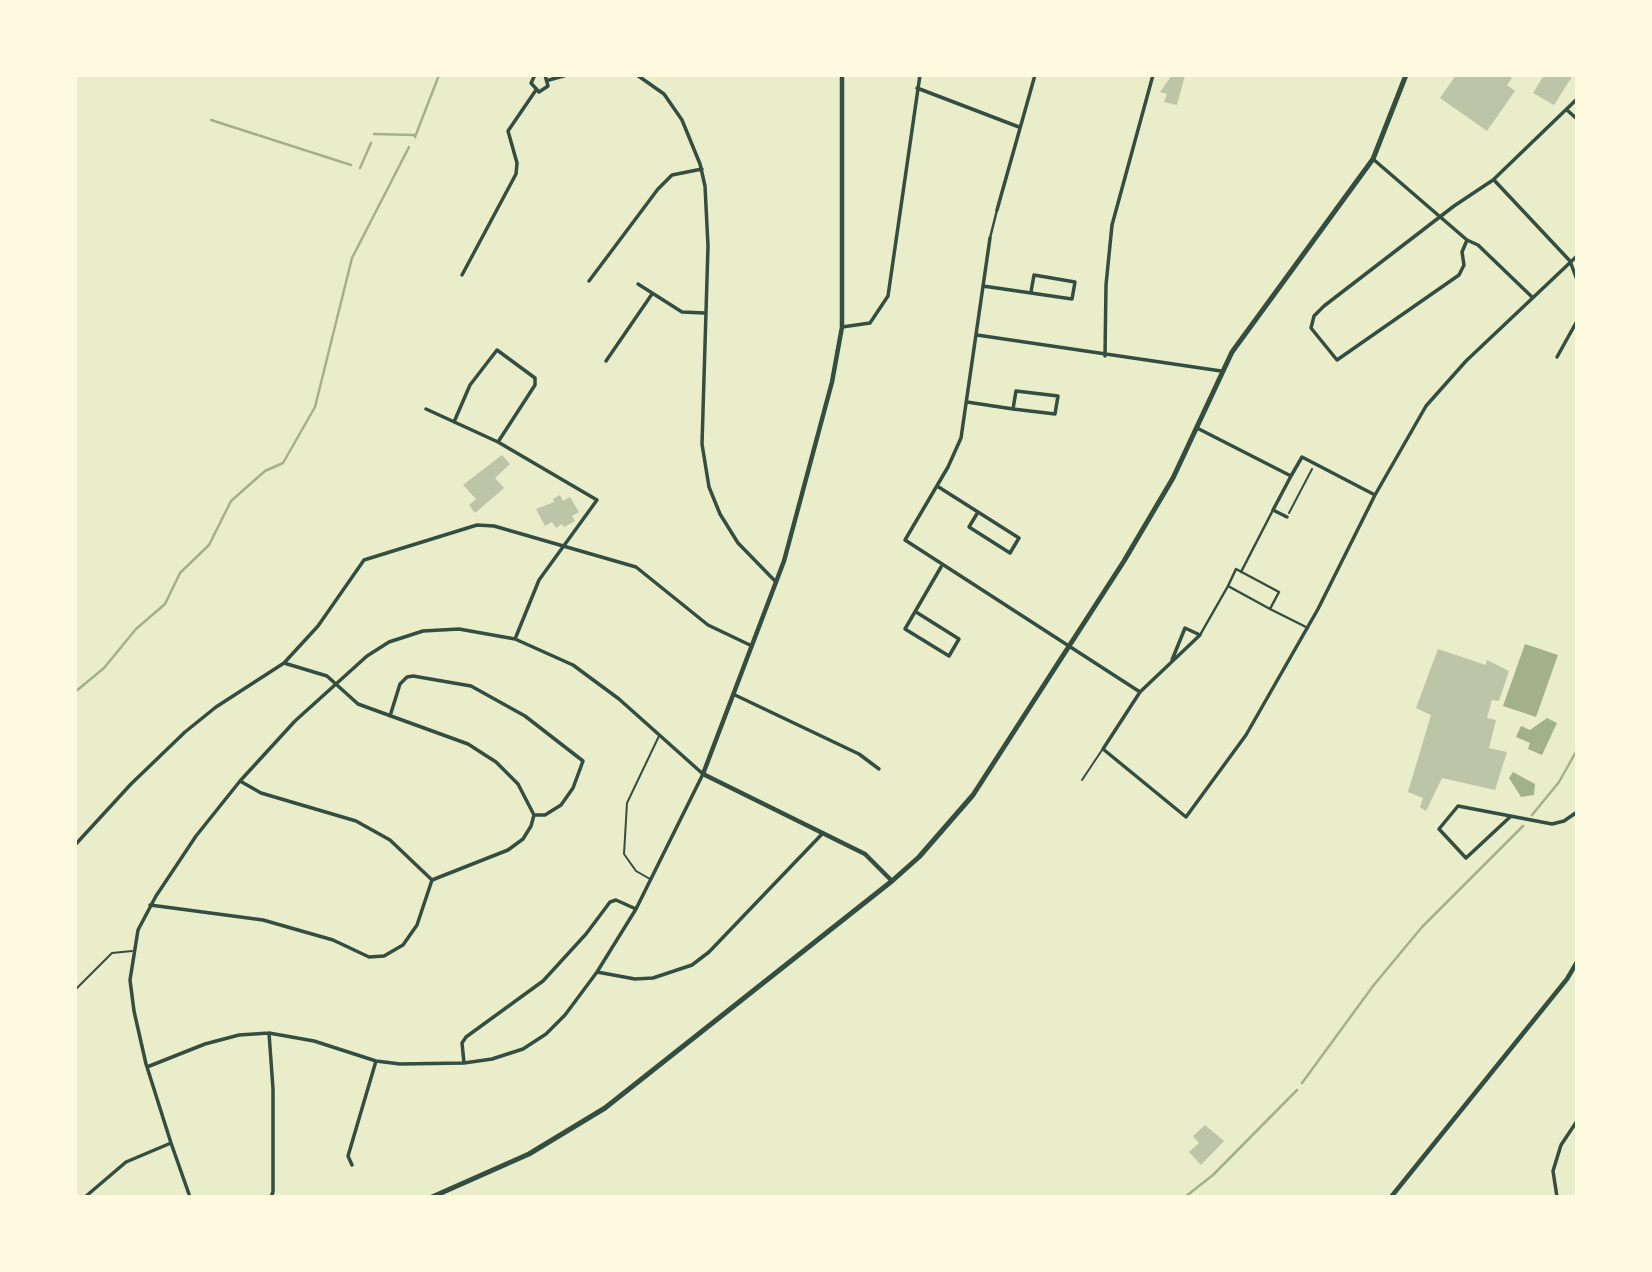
<!DOCTYPE html>
<html>
<head>
<meta charset="utf-8">
<style>
	body { margin:0 }
	#map { position:relative; width:1652px; height:1272px; overflow:hidden; background:#e9edc9; font-family:"Archivo Narrow",sans-serif }
	canvas { display:block }
	.frame { position:absolute; inset:0; border:77px solid #fefae0; pointer-events:none }
</style>
</head>
<body>
<div id="map">
<canvas width="1652" height="1272"></canvas>
<div class="frame"></div>
</div>
<script>
const g = document.querySelector('canvas').getContext('2d');
g.lineJoin = 'round';
function fillPath(path, color) { g.fillStyle = color; g.fill(path, 'evenodd'); }
const poly = rows => new Path2D(rows.map(r => 'M' + r).join(''));
function stroke(path, color, width, dash) { g.strokeStyle = color; g.lineWidth = width; g.lineCap = dash ? 'butt' : 'round'; g.setLineDash(dash || []); g.stroke(path); }
const water = poly([
	[1525,644,1558,655,1536,717,1503,706],
	[1547,718,1557,723,1542,755,1528,749,1530,743,1516,737,1521,726,1530,730],
	[1513,772,1535,784,1534,795,1521,797,1509,778]
]);
const stream = poly([
	[211,120,351,165],
	[374,134,415,135],
	[415,137,439,75],
	[360,168,371,143],
	[75,692,104,668,136,629,165,604,180,573,209,545,231,501,265,471,283,463,315,407,352,258,409,147],
	[1532,815,1559,782,1577,750],
	[1302,1083,1373,986,1422,927,1523,826],
	[1185,1197,1213,1175,1297,1090]
]);
const building = poly([
	[1172,75,1185,75,1177,105,1164,102,1167,94,1160,92],
	[1456,75,1507,75,1512,78,1507,85,1515,91,1487,131,1440,98],
	[1544,75,1573,75,1554,105,1533,93],
	[502,455,510,464,495,478,504,488,475,513,469,505,476,499,463,485],
	[560,495,563,501,570,497,579,512,572,516,575,521,564,527,562,524,556,528,552,522,545,526,536,509,554,502,553,499],
	[1438,649,1486,665,1487,660,1509,671,1499,701,1492,700,1487,718,1496,720,1489,748,1507,752,1495,790,1442,778,1426,811,1420,807,1423,798,1408,792,1431,715,1416,708],
	[1205,1125,1224,1141,1201,1165,1189,1152,1199,1143,1193,1136]
]);
const path = poly([
	[1289,513,1312,469]
]);
const service = poly([
	[1082,780,1102,750],
	[650,879,636,871,624,854,627,803,659,736],
	[75,990,112,953,132,951]
]);
const pedestrian = poly([
	[990,238,997,210],
	[1241,572,1273,510],
	[1270,609,1279,592,1236,569,1228,586,1270,609,1308,628],
	[1200,635,1228,586]
]);
const minor = poly([
	[535,75,531,83,539,92,548,86,545,75],
	[637,75,664,94,682,120,700,164,705,186,708,246,702,444,709,487,720,514,738,543,776,582],
	[549,80,567,75],
	[917,88,1019,127],
	[1567,110,1577,119],
	[1373,159,1467,240,1478,245,1532,297],
	[1494,180,1570,261,1577,280],
	[997,210,1035,75],
	[990,238,961,438,948,467,905,540,1140,692,1103,749,1186,817,1246,735,1318,609,1375,495,1426,406,1466,361,1577,256],
	[1467,240,1462,252,1464,265,1459,275,1337,360,1311,328,1314,316,1324,306,1454,206,1493,180,1577,99],
	[462,275,516,174,517,163,508,131,536,90],
	[589,281,658,189,672,175,702,169],
	[638,284,682,312,705,313],
	[983,286,1072,299,1075,282,1034,275,1031,292],
	[842,327,870,323,888,296,920,75],
	[977,335,1221,371],
	[1105,356,1106,285,1112,225,1153,75],
	[1557,357,1577,321],
	[606,361,652,294],
	[967,402,1013,409,1055,414,1058,396,1016,391,1013,409],
	[426,409,498,442,597,500,539,580,515,639],
	[454,422,470,385,497,350,535,378,535,385,498,442],
	[1197,428,1291,476,1302,457,1375,495],
	[937,486,1019,538,1010,553,969,527,978,512],
	[1287,517,1273,510,1291,476],
	[916,612,959,639,949,656,905,629,941,567],
	[284,663,318,626,364,560,477,525,494,526,636,567,708,625,752,646],
	[1140,692,1200,635,1185,628,1172,660],
	[735,695,859,754,879,769],
	[390,716,400,684,407,677,413,676,471,686,525,716,583,761,573,788,561,805,545,815,534,815],
	[240,781,261,793,356,821,390,840,432,880],
	[1510,817,1466,858,1439,829,1458,806,1552,824,1564,821,1577,812],
	[75,845,131,784,185,732,216,707,284,663,327,676,358,704,468,744,496,762,518,784,534,815,531,826,523,839,508,850,432,880],
	[150,905,263,920,333,940,369,957,384,956,403,945,417,925,432,880],
	[597,972,635,979,653,978,692,965,709,952,823,833],
	[269,1033,273,1089,273,1192,271,1197],
	[464,1063,462,1043,466,1037,543,981,586,934,610,902,616,900,636,909],
	[147,1067,205,1044,239,1035,269,1033,314,1041,376,1061,400,1064,464,1063,492,1059,523,1049,546,1034,565,1015,597,972,636,909,703,774,619,699,573,665,515,639,459,629,423,631,389,642,367,656,295,721,240,781,196,836,156,896,138,930,130,980,134,1011,146,1064,147,1067,171,1143,190,1197],
	[352,1165,348,1156,376,1061],
	[85,1197,126,1162,171,1143],
	[1557,1197,1553,1171,1561,1145,1577,1121]
]);
const tertiary = poly([
	[842,75,842,327,832,382,784,561,703,774,865,854,892,881],
	[1391,1197,1567,979,1577,962]
]);
const secondary = poly([
	[432,1197,529,1154,605,1108,892,881,919,857,973,795,1124,561,1173,478,1232,352,1373,159,1406,75]
]);
fillPath(water, '#a3b18a');
stroke(stream, '#a3b18a', 2.5);
fillPath(building, '#bcc5a7');
stroke(path, '#344e41', 2);
stroke(service, '#344e41', 2);
stroke(pedestrian, '#344e41', 2.5);
stroke(minor, '#344e41', 3.5);
stroke(tertiary, '#344e41', 4.5);
stroke(secondary, '#344e41', 5);
</script>
</body>
</html>
